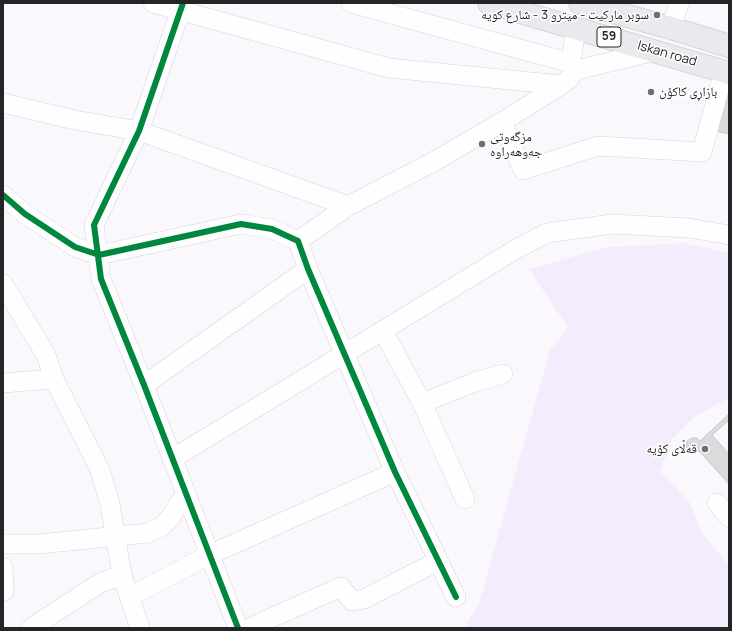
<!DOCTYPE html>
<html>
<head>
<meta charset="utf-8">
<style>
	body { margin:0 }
	#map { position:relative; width:732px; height:631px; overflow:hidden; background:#faf8fc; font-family:Manrope,sans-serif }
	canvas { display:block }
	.frame { position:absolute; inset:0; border:4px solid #252426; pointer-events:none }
</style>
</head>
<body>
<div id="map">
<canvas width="732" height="631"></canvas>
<div class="frame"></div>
</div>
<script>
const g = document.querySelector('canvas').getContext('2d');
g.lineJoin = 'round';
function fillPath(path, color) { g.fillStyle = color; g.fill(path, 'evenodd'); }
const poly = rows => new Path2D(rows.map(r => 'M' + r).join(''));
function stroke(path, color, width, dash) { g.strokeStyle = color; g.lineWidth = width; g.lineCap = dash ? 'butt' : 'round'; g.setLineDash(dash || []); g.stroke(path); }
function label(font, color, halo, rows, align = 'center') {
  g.font = font + ' Manrope,"Noto Naskh Arabic",sans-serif'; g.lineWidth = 3; g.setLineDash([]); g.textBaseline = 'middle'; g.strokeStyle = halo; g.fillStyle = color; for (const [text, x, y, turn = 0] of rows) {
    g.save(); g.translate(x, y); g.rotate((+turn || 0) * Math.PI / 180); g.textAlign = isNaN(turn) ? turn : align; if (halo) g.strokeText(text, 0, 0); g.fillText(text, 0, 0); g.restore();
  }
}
const green = poly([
	[684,243,729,253,729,310,721,308,729,311,729,398,694,417,672,439,660,471,690,503,703,535,729,565,729,628,464,628,479,604,550,350,568,328,529,269,608,247]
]);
const building = poly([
	[720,93,729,95,729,134,711,130,720,93],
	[729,414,729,420,712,435,729,454,729,484,699,451,696,453,691,453,687,450,686,445,687,441,692,438,697,438,700,441,729,414]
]);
const minor = poly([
	[153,3,389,68,561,85],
	[183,3,139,131,94,225,101,279,144,385,238,628],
	[351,3,571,63,573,71],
	[671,28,679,3],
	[571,63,576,27],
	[3,103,75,120,139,131,348,206],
	[502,122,523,170,598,146,702,152,724,71],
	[3,195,25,214,75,247,99,255,241,224,272,229,298,241,308,269,395,472,456,597],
	[298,241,348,206,433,162,502,122,561,85,570,78,573,71,638,55,656,51],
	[3,284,46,355,54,379,100,470,110,504,122,575,140,628],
	[383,331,422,403,465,499],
	[3,383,54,379],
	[144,385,308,269],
	[422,403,475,382,503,374],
	[172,459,518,248,547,233,612,224,689,228,729,235],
	[717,503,729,517],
	[3,544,39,544,148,533,161,527,170,518,185,494],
	[3,567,4,591],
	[129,597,209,555,395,472],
	[31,628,100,583,122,575],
	[250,628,273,617,341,587,352,601,364,599,438,561]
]);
const major = poly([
	[489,3,729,73],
	[580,3,671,28,729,46]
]);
const cycleway = poly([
	[183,3,139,131,94,225,101,279,144,385,238,628],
	[3,195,25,214,75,247,99,255,241,224,272,229,298,241,308,269,395,472,456,597]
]);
const markers = [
	[657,15,4,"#706e71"],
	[651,92,4,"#706e71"],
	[482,144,4,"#706e71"],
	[705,449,4,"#706e71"]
];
const shields = [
	[609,37,24]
];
const shieldNames = [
	["59",609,37]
];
const poiNames = [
	["سوبر ماركيت - ميترو 3 - شارع كويه",649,15],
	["بازاڕی کاکۆن",659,92,"left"],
	["مزگه‌وتی",490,137,"left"],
	["جه‌وهه‌راوه",490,152,"left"],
	["قەڵای کۆیە",697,449]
];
const streetNames = [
	["Iskan road",667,54,16]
];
fillPath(green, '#f3ecfd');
fillPath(building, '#dbdadd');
stroke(building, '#c8c7ca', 1);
stroke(minor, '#d6d4d7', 20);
stroke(major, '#d6d5d7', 24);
stroke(minor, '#fefeff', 19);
stroke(major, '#ebe9ee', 22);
stroke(cycleway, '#00873e', 6);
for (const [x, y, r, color] of markers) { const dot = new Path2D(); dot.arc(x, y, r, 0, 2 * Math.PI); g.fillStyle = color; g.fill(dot); stroke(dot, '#fff', 1.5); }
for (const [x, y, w] of shields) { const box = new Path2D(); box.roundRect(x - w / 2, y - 10, w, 20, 3); g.fillStyle = '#fff'; g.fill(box); stroke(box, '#252426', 1); }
label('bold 12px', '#252426', null, shieldNames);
label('13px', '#252426', '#fff', poiNames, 'right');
label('13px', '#252426', '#fff', streetNames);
</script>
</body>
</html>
